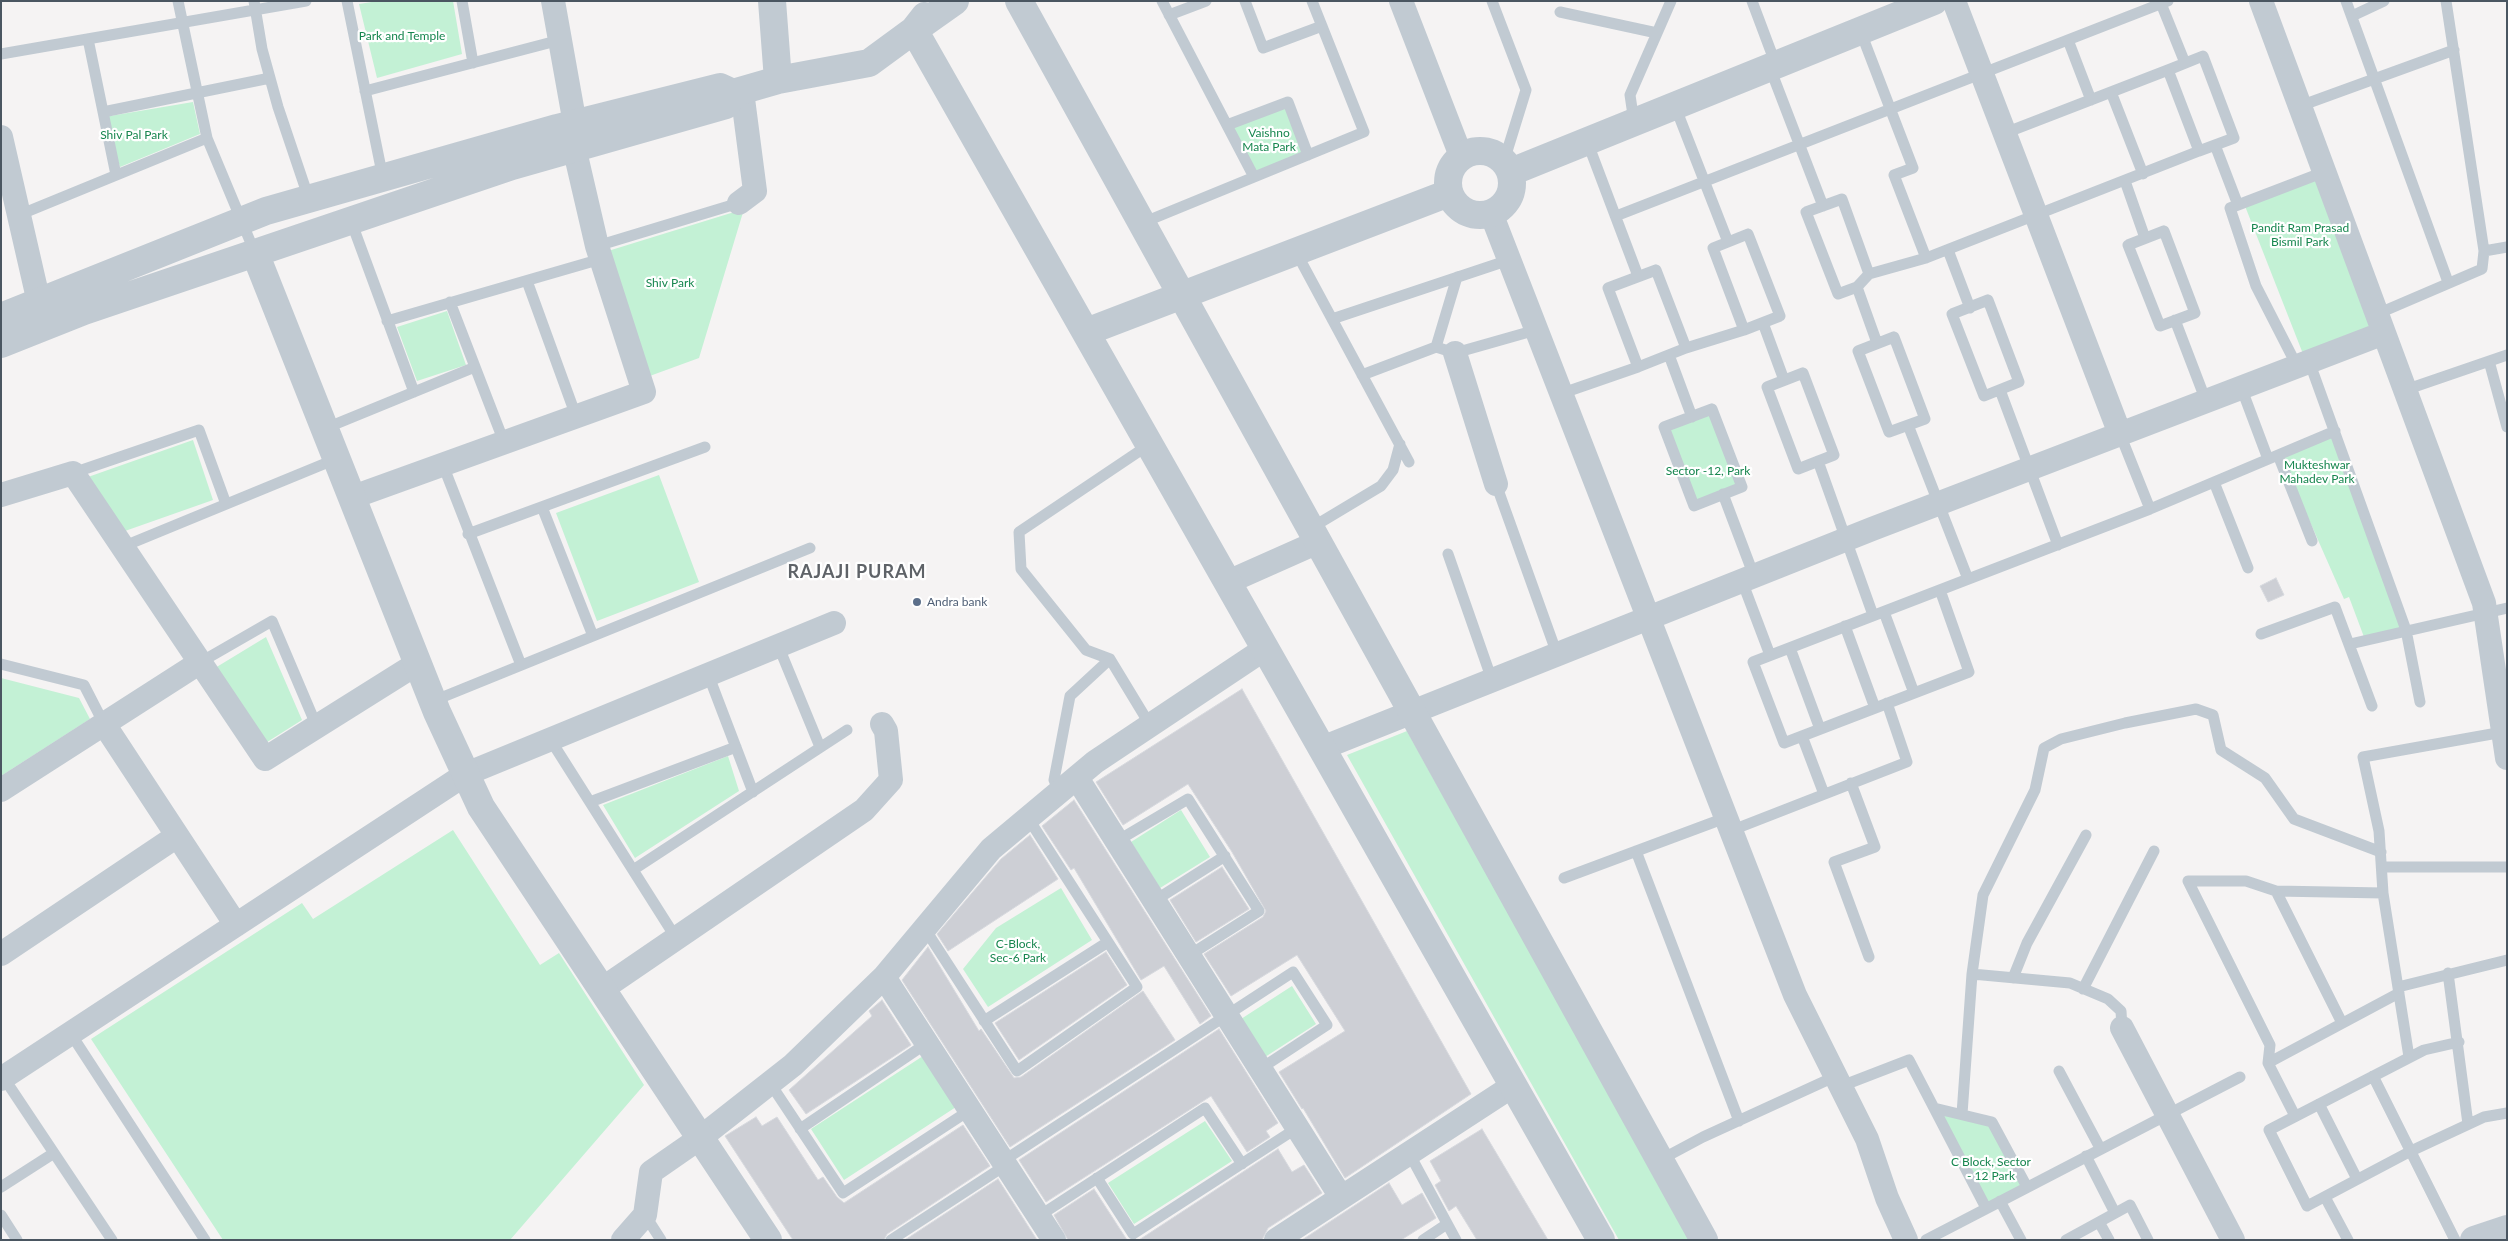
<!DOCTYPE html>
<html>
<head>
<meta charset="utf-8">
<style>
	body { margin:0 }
	#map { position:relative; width:2508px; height:1241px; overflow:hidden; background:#f5f3f3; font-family:Lato,sans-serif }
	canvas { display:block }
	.frame { position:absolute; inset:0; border:2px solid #4a5661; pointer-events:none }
</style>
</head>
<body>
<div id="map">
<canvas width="2508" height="1241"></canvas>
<div class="frame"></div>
</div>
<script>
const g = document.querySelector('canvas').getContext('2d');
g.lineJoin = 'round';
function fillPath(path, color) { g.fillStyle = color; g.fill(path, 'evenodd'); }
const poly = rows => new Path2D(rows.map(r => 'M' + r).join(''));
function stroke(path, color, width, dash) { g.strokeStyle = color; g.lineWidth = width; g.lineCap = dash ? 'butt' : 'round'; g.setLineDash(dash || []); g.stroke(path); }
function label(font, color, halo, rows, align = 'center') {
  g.font = font + ' Lato,sans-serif'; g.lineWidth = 4.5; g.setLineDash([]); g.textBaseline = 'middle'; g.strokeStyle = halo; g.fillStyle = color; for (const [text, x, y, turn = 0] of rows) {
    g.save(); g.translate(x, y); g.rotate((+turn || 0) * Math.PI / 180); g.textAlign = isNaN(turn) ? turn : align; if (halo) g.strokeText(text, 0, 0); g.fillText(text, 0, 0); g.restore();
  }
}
const green = poly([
	[378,1,453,1,462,54,377,78,359,4],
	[193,102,200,134,120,167,104,117],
	[1286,105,1305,154,1255,174,1230,126],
	[2321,177,2379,330,2305,359,2245,206],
	[744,209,699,358,647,377,608,251],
	[447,311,466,365,417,381,397,327],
	[1710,411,1740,487,1694,504,1665,428],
	[2333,435,2403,628,2364,637,2349,597,2344,599,2281,456],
	[193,440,213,500,125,531,88,477],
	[659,475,699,582,597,621,556,513],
	[266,637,302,720,264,744,215,668],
	[1,678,79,698,90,719,1,776],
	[1407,731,1690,1240,1619,1240,1347,755],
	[728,756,739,791,635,858,603,805],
	[1181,810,1210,857,1160,888,1131,842],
	[453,830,540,965,559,953,644,1085,510,1240,223,1240,91,1039,302,903,313,919],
	[1061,888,1092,940,988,1007,963,969,996,928],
	[1292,986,1316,1024,1265,1057,1241,1019],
	[923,1056,956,1107,844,1180,811,1129],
	[1937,1110,1991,1123,2025,1186,1987,1206],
	[1205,1121,1232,1161,1134,1224,1108,1183]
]);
const building = poly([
	[2276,578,2284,595,2268,602,2260,586,2276,578],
	[1242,689,1471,1094,1345,1178,1303,1108,1302,1109,1279,1072,1345,1031,1297,955,1231,996,1204,954,1263,917,1266,911,1232,852,1188,784,1123,825,1096,782,1242,689],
	[1074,800,1211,1016,1200,1024,1164,966,1141,980,1074,868,1071,870,1042,826,1074,800],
	[1030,835,1058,879,948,951,937,934,1001,859,1030,835],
	[1222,867,1249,909,1196,942,1170,900,1222,867],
	[928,947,979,1031,981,1029,1014,1078,1021,1077,1143,991,1175,1040,1010,1147,902,980,928,947],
	[1106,952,1127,985,1019,1060,995,1023,1106,952],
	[882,1000,911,1045,806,1114,789,1090,872,1016,869,1011,882,1000],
	[1219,1029,1278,1123,1266,1131,1270,1137,1247,1152,1211,1096,1046,1202,1019,1160,1219,1029],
	[756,1117,762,1126,777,1117,818,1180,823,1177,837,1197,844,1203,963,1125,990,1166,887,1234,884,1240,793,1240,725,1136,756,1117],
	[1482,1129,1548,1240,1477,1240,1456,1206,1449,1211,1435,1185,1441,1181,1430,1161,1482,1129],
	[1278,1149,1292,1172,1304,1165,1322,1193,1268,1228,1262,1240,1139,1240,1278,1149],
	[998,1179,1037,1240,905,1240,998,1179],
	[1389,1183,1402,1205,1422,1193,1436,1218,1401,1240,1302,1240,1389,1183],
	[1094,1189,1127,1240,1068,1240,1054,1215,1094,1189]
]);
const service = poly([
	[178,1,207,138,255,253],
	[254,1,262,49,278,107,309,199],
	[347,1,383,178],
	[462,1,473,63],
	[1162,1,1254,177],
	[1245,1,1263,48,1322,26],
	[1492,1,1526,90,1504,161],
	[1752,1,1776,65],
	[2160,1,2185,63],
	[2346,1,2448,282],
	[2446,1,2484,251,2507,247],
	[1560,12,1657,33],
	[1169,15,1206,1],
	[2352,16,2384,1],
	[1860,30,1913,168,1894,175,1926,258,2199,151],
	[88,39,116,175],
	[2068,40,2091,100],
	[1,54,306,1],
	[1770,68,1823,206],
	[365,91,560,40],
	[2111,92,2143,174],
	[1675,106,1728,242],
	[2300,106,2454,50],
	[103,112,270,78],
	[1634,122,1630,95,1671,1],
	[1227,125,1288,102,1308,155],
	[2005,133,2168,70,2203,56,2234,138,2199,151,2168,70],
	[1587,141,1638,276],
	[2215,145,2238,205],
	[2125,181,2145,238],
	[1842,199,1869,274,1857,287,1838,294,1806,212,1842,199],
	[19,215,207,138],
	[1616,216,2168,1],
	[351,221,414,392],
	[1142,223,1364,132,1312,1],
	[2164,231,2195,313,2160,326,2128,245,2164,231],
	[1748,234,1780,316,1744,330,1713,248,1748,234],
	[597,246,739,203],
	[1948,250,1970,308],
	[1296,252,1409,462],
	[1656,270,1686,348,1638,367,1608,288,1656,270],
	[1869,274,1926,258],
	[527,281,576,416],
	[1857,287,1877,343],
	[1988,300,2019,382,1984,396,1952,314,1988,300],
	[450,302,504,442],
	[2377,314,2482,269,2484,251],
	[1332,319,1509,260],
	[2175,320,2206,401],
	[387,321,601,259],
	[1763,323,1784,380],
	[1894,337,1925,419,1889,432,1858,351,1894,337],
	[1436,347,1457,277],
	[1686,348,1744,330],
	[1669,355,1692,417],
	[2309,361,2406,630,2420,702],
	[2489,361,2507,427],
	[2297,366,2256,286,2230,208,2324,172],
	[1803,373,1834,455,1798,469,1767,387,1803,373],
	[1362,375,1436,347,1455,353,1536,330],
	[2241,387,2268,459],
	[2000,390,2058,545],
	[2405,390,2507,355],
	[1560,394,1638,367],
	[1712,409,1742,487,1694,506,1664,427,1712,409],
	[1908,425,1968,579],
	[326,428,475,367],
	[2120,434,2150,509],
	[2278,455,2312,541],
	[1818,461,1873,615],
	[443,465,521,665],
	[73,473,199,430,226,504],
	[2214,482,2248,568],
	[1496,484,1557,654],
	[1723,494,1754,576],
	[542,507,593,636],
	[1311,528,1381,486,1393,470,1400,444],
	[468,534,705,447],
	[122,547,336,459],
	[1448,554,1492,680],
	[1742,581,1770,655],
	[1940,590,1969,672,1784,743,1753,662,2150,509,2335,431],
	[1884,612,1914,693],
	[1845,626,1875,708],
	[2261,634,2335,607,2372,706],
	[2350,644,2507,608],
	[778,645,820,747],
	[1790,648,1820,729],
	[1110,659,1086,650,1021,569,1019,532,1150,444],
	[199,663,272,621,317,727],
	[1,664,84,685,104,724],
	[708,674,753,792],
	[433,701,810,548],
	[1802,736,1824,794],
	[550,739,676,938],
	[1851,783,1875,847,1834,862,1869,957],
	[1059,792,1054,780,1070,696,1110,659,1150,725],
	[590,802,736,747],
	[1730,831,1907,762,1887,703],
	[1117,841,1188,799,1259,911,1188,956],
	[1636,851,1739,1121],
	[2382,867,2507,867],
	[633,870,847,730],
	[1564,878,1725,818],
	[2276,891,2342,1023],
	[1154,901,1225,856],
	[925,929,1017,1071,1137,987,1028,818],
	[2448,973,2468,1124],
	[1972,974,2070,983,2108,999,2121,1011,2122,1028],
	[2013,978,2027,943,2086,835],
	[2398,987,2507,960],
	[2083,989,2154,851],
	[984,1021,1108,942],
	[71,1034,205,1240],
	[2459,1042,2424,1050,2269,1130,2307,1206,2411,1151,2484,1117,2507,1113],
	[2409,1057,2383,893,2379,831,2363,757,2503,732],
	[2268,1063,2399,993],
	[2059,1071,2100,1148],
	[2373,1076,2455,1240],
	[4,1078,112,1240],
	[770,1083,843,1193,970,1110],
	[1839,1087,1909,1060,1986,1208],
	[2319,1104,2357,1179],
	[1934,1108,1992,1122,2027,1187],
	[1962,1114,1972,974,1983,895,2035,790,2044,748,2061,739,2125,723,2196,709,2213,715,2221,750,2265,778,2294,819,2381,852],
	[2295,1116,2268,1063,2270,1045,2188,881,2246,881,2276,891,2383,893],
	[800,1129,927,1043],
	[1409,1153,1456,1240],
	[2086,1156,2115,1213],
	[1660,1160,1703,1137,1834,1077],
	[1003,1161,1293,972,1327,1025,1260,1069],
	[1097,1178,1133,1234,1297,1128],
	[1,1187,54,1153],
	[2325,1197,2348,1240],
	[2000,1201,2021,1240],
	[1,1215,17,1240],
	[645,1215,661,1240],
	[1039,1216,1205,1108,1242,1164],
	[2099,1222,2109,1240],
	[891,1240,1006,1165],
	[1423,1240,1447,1224],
	[1926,1240,2240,1077],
	[2066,1240,2130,1205,2148,1240]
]);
const minor = poly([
	[1401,1,1461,156],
	[1954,1,2120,434],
	[2261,1,2484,603,2507,758],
	[1,137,43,320],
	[739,203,755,191,742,91],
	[1491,213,1795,995,1867,1139,1887,1198,1906,1240],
	[1455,353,1496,484],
	[1,495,73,473,265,759,418,663],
	[353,497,644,392,597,246,574,147,575,124,553,1],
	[1228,582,1318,542],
	[104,724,236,925],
	[1322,748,1872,529,2384,333],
	[1077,778,1341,1197],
	[1,790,199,663],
	[1,954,177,836],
	[884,977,1054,1240],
	[602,989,864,810,891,780,886,731,882,724],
	[2122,1028,2233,1240],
	[1,1079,466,774,834,623],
	[623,1240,645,1215,651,1172,700,1138,793,1065,884,977,991,849,1095,762,1266,648],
	[1276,1240,1514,1085]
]);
const tertiary = poly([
	[772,1,778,80],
	[955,1,914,30,1601,1240],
	[1019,1,1704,1240],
	'1448 183a32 32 0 1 1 64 0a32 32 0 1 1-64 0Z',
	[1511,172,1934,1],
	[255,253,437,712,481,807,768,1240],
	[1,317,266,211,557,128,720,87,733,93,778,80,869,63,914,30,925,16],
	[1086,332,1449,193],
	[1,344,84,311,512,166,726,105,728,101],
	[2474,1240,2507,1229]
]);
const markers = [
	[917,602,5,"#5c6f8a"]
];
const parkNames = [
	["Park and Temple",402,36],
	["Vaishno",1269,133],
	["Mata Park",1269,147],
	["Shiv Pal Park",134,135],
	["Pandit Ram Prasad",2300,228],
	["Bismil Park",2300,242],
	["Shiv Park",670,283],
	["Mukteshwar",2317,465],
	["Mahadev Park",2317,479],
	["Sector -12, Park",1708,471],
	["C-Block,",1018,944],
	["Sec-6 Park",1018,958],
	["C Block, Sector",1991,1162],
	["- 12 Park",1991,1176]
];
const serviceNames = [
	["Andra bank",927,602]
];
const districtNames = [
	["RAJAJI PURAM",857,572]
];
fillPath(green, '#c3f1d5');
fillPath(building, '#cdcfd5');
stroke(building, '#d7d9de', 1);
stroke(service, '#c1cad2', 11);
stroke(minor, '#c1cad2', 24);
stroke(tertiary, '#c1cad2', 28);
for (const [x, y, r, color] of markers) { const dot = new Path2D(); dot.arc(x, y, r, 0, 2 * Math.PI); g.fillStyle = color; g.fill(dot); stroke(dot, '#fff', 2); }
label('12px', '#17864f', '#fff', parkNames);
label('12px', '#4e5e75', '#fff', serviceNames, 'left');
g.letterSpacing = '1px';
label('bold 18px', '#5f6368', '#fff', districtNames);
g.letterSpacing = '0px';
</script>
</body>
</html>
